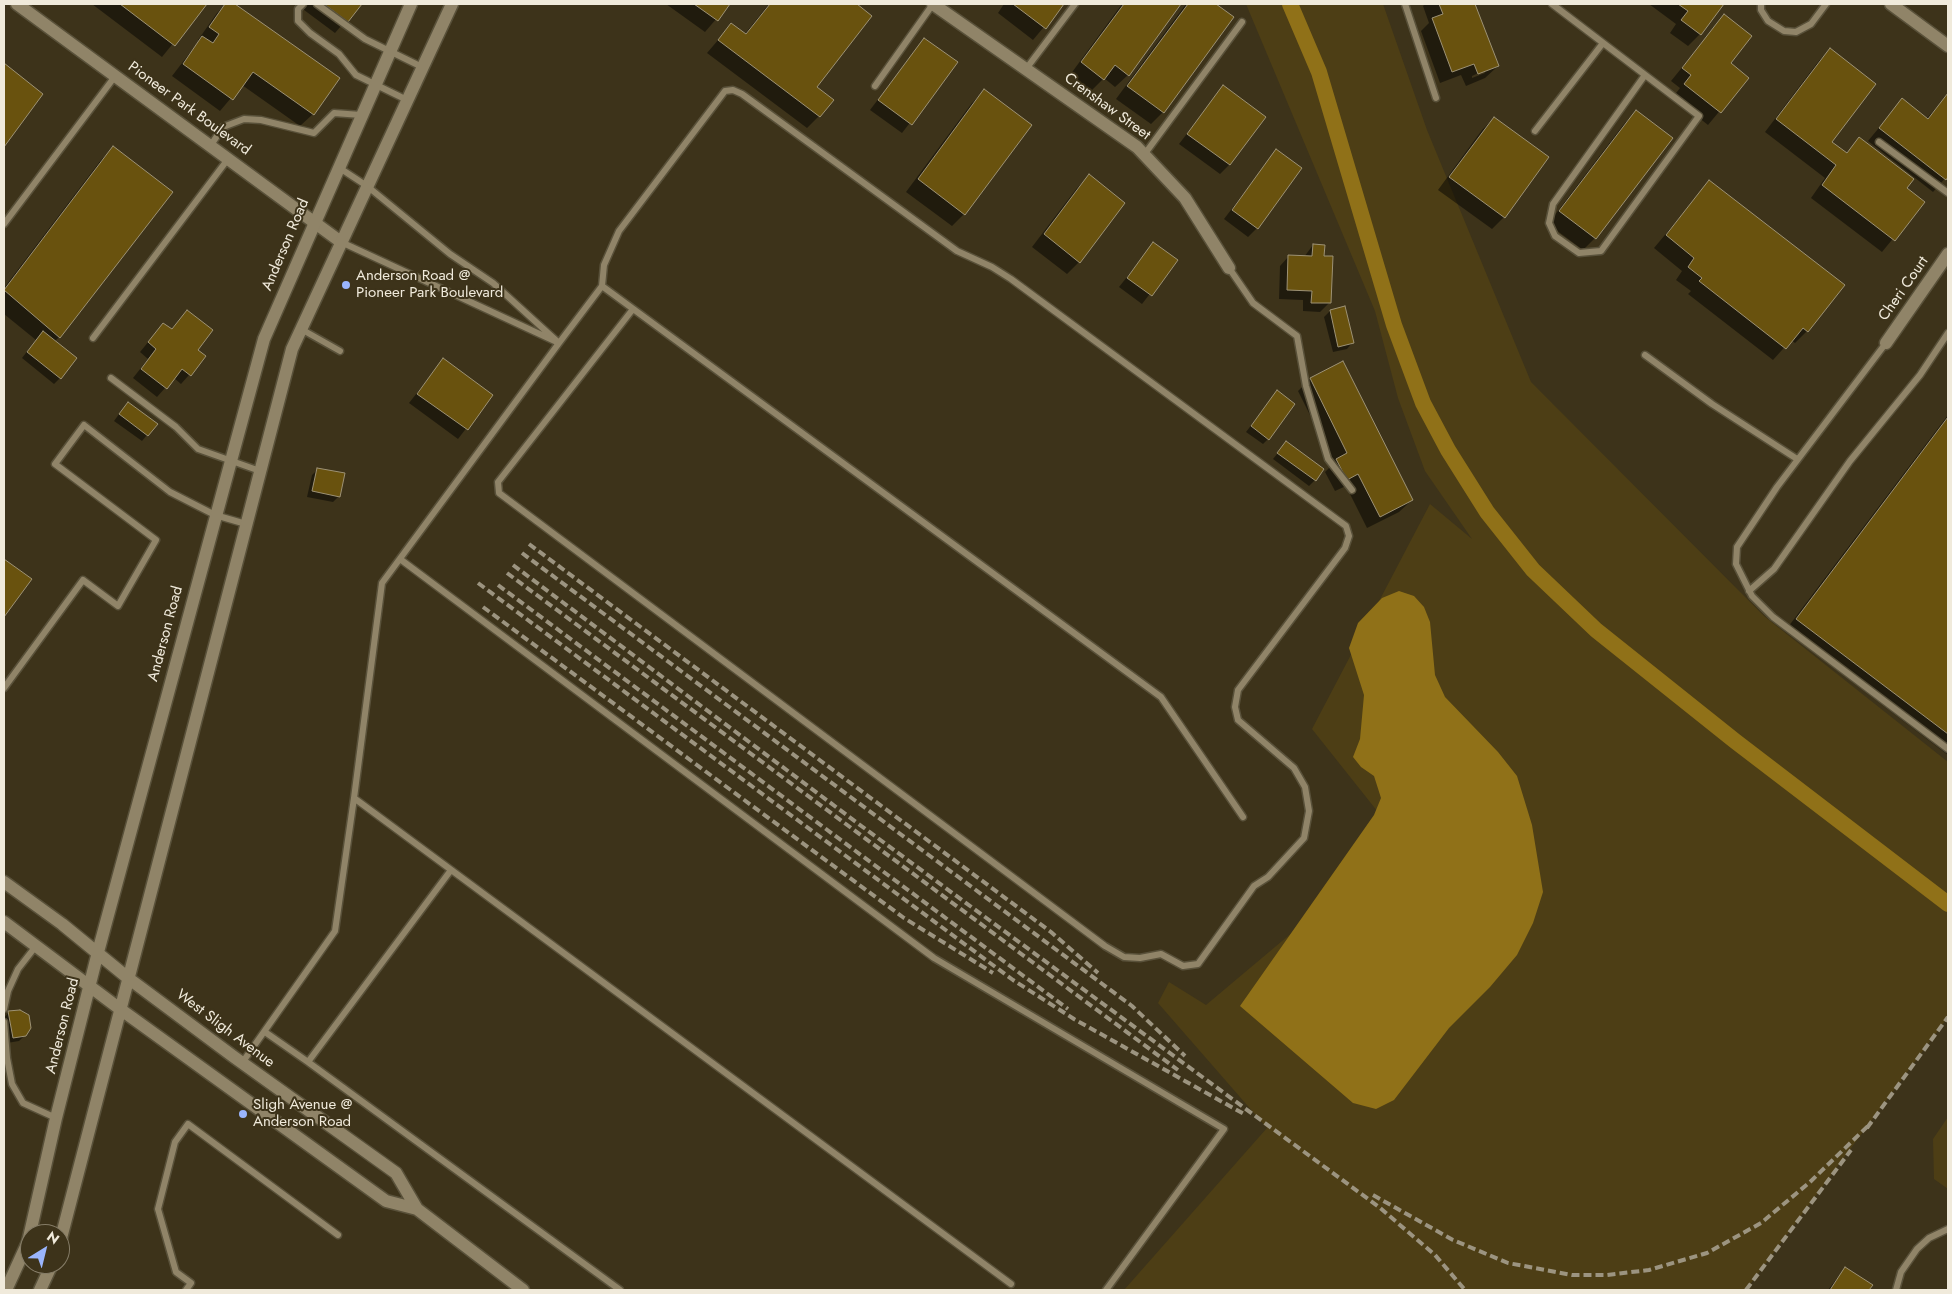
<!DOCTYPE html>
<html>
<head>
<meta charset="utf-8">
<style>
	body { margin:0 }
	#map { position:relative; width:1952px; height:1294px; overflow:hidden; background:#3d331a; font-family:Jost,sans-serif }
	canvas { display:block }
	.frame { position:absolute; inset:0; border:5px solid #f0eadb; pointer-events:none }
	.north { position:absolute; left:20px; top:1224px; width:50px; height:50px; box-sizing:border-box; background:#3d331a; border:1px solid #857c67; border-radius:50%; rotate:36deg; font-size:14px; font-weight:700; line-height:20px; text-align:center; color:#f0eadb }
	.north::after { content:''; display:block; margin:auto; width:18px; height:22px; background:#9ab5fd; clip-path:polygon(50% 0,100% 100%,50% 72%,0 100%) }
</style>
</head>
<body>
<div id="map">
<canvas width="1952" height="1294"></canvas>
<div class="frame"></div>
<div class="north">N</div>
</div>
<script>
const g = document.querySelector('canvas').getContext('2d');
g.lineJoin = 'round';
function fillPath(path, color) { g.fillStyle = color; g.fill(path, 'evenodd'); }
const poly = rows => new Path2D(rows.map(r => 'M' + r).join(''));
function stroke(path, color, width, dash) { g.strokeStyle = color; g.lineWidth = width; g.lineCap = dash ? 'butt' : 'round'; g.setLineDash(dash || []); g.stroke(path); }
function label(font, color, halo, rows, align = 'center') {
  g.font = font + ' Jost,sans-serif'; g.lineWidth = 4; g.setLineDash([]); g.textBaseline = 'middle'; g.strokeStyle = halo; g.fillStyle = color; for (const [text, x, y, turn = 0] of rows) {
    g.save(); g.translate(x, y); g.rotate((+turn || 0) * Math.PI / 180); g.textAlign = isNaN(turn) ? turn : align; if (halo) g.strokeText(text, 0, 0); g.fillText(text, 0, 0); g.restore();
  }
}
const green = poly([
	[1246,4,1383,4,1427,130,1531,382,1764,616,1948,762,1948,1017,1746,1290,1124,1290,1267,1128,1158,1003,1169,982,1206,1005,1401,841,1312,729,1430,504,1472,539,1425,471,1398,398,1375,311],
	[1948,1117,1948,1189,1934,1179,1933,1139]
]);
const water = poly([
	[1399,591,1414,596,1424,607,1430,622,1435,675,1445,697,1498,752,1517,776,1532,825,1543,892,1533,923,1517,955,1490,987,1449,1028,1394,1100,1376,1109,1353,1103,1240,1006,1374,815,1381,798,1374,776,1361,767,1353,757,1360,739,1364,695,1349,648,1358,623,1382,598]
]);
const shadow = poly([
	[92,4,205,4,162,57],
	[226,4,233,4,338,78,313,114,300,126,242,85,220,111,172,76,199,41,198,40,217,13],
	[296,4,360,4,335,33],
	[666,4,729,4,705,32],
	[769,4,855,4,871,16,816,87,819,116,807,128,707,53,731,25,744,35],
	[1004,4,1063,4,1033,40,998,13],
	[1122,4,1179,4,1128,75,1115,87,1104,78,1091,91,1070,75],
	[1186,4,1214,4,1233,17,1163,112,1151,124,1116,99],
	[1425,4,1474,4,1498,66,1485,78,1466,86,1461,75,1440,83,1421,31,1429,23,1423,6],
	[1485,70,1485,73,1472,78,1472,76],
	[1649,4,1723,4,1700,34,1688,46,1670,33,1676,24],
	[1724,16,1729,63,1747,78,1708,125,1673,97,1680,88,1671,81],
	[924,39,956,63,902,133,870,110],
	[1830,49,1831,142,1846,153,1860,139,1906,188,1923,202,1882,252,1811,198,1825,178,1765,132,1818,62],
	[4,65,41,94,4,145],
	[1223,87,1229,165,1220,174,1179,144],
	[984,91,964,214,952,226,906,192,972,103],
	[1948,95,1948,175,1933,192,1868,141,1902,100,1926,119],
	[1636,112,1671,139,1595,238,1583,250,1548,224,1624,124],
	[1494,118,1547,158,1504,217,1492,229,1438,190,1482,130],
	[113,148,59,337,54,342,60,378,54,384,22,358,36,340,4,314,4,288,101,160],
	[1276,151,1257,228,1248,237,1224,219],
	[1089,176,1079,262,1067,274,1032,247,1077,188],
	[1710,181,1807,331,1795,343,1791,340,1773,360,1688,294,1691,291,1676,280,1682,271,1654,248],
	[1154,243,1176,260,1142,304,1119,287],
	[1313,245,1323,257,1329,303,1320,312,1303,311,1303,300,1279,299,1280,266,1289,256,1304,257],
	[1344,308,1352,343,1347,349,1333,352,1324,317,1330,311],
	[188,311,196,350,205,357,181,384,174,378,157,397,133,378,148,359,140,352,163,324,171,330],
	[443,360,491,396,458,439,409,403],
	[1343,363,1412,500,1399,512,1367,528,1346,486,1335,491,1325,472,1334,463,1298,391,1310,379],
	[1277,392,1268,439,1263,444,1246,432],
	[122,410,147,435,142,441,114,421],
	[1948,415,1948,755,1785,631],
	[1286,443,1315,480,1309,486,1273,459],
	[318,469,339,496,333,502,307,497,312,475],
	[4,561,30,580,4,615],
	[9,1012,25,1035,19,1041,7,1043,4,1018],
	[1845,1268,1871,1285,1868,1290,1828,1290]
]);
const canal = poly([
	[1290,4,1319,72,1394,325,1423,403,1448,450,1487,512,1533,570,1596,630,1735,741,1948,904]
]);
const building = poly([
	[120,4,207,4,175,46,120,4],
	[225,4,235,4,340,78,314,115,253,72,233,100,183,64,202,36,213,43,219,34,209,27,225,4],
	[324,4,362,4,348,22,324,4],
	[694,4,730,4,718,21,694,4],
	[770,4,857,4,872,16,817,87,834,100,820,117,718,40,731,23,746,34,770,4],
	[1013,4,1064,4,1046,29,1013,4],
	[1124,4,1181,4,1129,76,1115,65,1104,80,1081,62,1124,4],
	[1188,4,1216,4,1234,17,1164,113,1127,86,1188,4],
	[1439,4,1475,4,1499,66,1478,74,1474,64,1452,72,1432,18,1443,14,1439,4],
	[1678,4,1724,4,1701,35,1681,20,1688,11,1678,4],
	[1724,14,1752,36,1731,63,1749,78,1721,113,1684,84,1691,75,1682,68,1724,14],
	[924,38,958,62,912,125,878,100,924,38],
	[1830,48,1876,84,1832,142,1847,153,1859,137,1914,179,1907,188,1925,202,1895,241,1822,185,1836,165,1776,119,1830,48],
	[4,63,43,94,4,147,4,63],
	[1223,85,1266,117,1230,165,1187,134,1223,85],
	[984,89,1032,125,965,215,918,179,984,89],
	[1948,93,1948,177,1946,180,1879,128,1902,98,1928,119,1948,93],
	[1636,110,1673,138,1596,239,1559,211,1636,110],
	[1494,117,1549,157,1505,218,1449,177,1494,117],
	[113,146,173,192,60,338,4,290,113,146],
	[1276,149,1302,168,1258,229,1232,210,1276,149],
	[1089,174,1125,203,1080,263,1044,234,1089,174],
	[1709,180,1845,285,1808,332,1803,328,1786,349,1699,281,1702,278,1688,267,1694,258,1666,235,1709,180],
	[1153,242,1178,260,1152,296,1127,278,1153,242],
	[1313,244,1325,245,1324,256,1333,256,1331,303,1311,303,1312,291,1287,290,1288,255,1312,256,1313,244],
	[1345,306,1354,343,1338,347,1330,310,1345,306],
	[187,310,213,330,198,350,206,356,191,376,182,369,167,389,141,369,156,349,148,342,163,323,172,329,187,310],
	[43,331,77,358,61,379,27,352,43,331],
	[443,358,493,395,468,430,417,394,443,358],
	[1343,361,1413,500,1380,517,1358,474,1347,480,1336,459,1347,453,1310,378,1343,361],
	[1277,390,1295,404,1269,440,1251,426,1277,390],
	[128,402,158,424,148,436,119,414,128,402],
	[1948,417,1948,734,1796,619,1948,417],
	[1286,441,1324,469,1316,481,1277,453,1286,441],
	[317,468,345,473,340,497,312,491,317,468],
	[4,559,32,579,4,617,4,559],
	[20,1010,29,1015,31,1028,26,1036,13,1038,8,1011,20,1010],
	[1845,1267,1873,1285,1869,1290,1830,1290,1845,1267]
]);
const lane = poly([
	[303,4,298,9,298,21,310,33,339,54,356,75,407,100],
	[317,4,365,39,422,67],
	[1405,4,1436,98],
	[1552,4,1699,116,1601,251,1579,253,1555,236,1549,223,1553,204,1645,75],
	[1761,4,1761,10,1768,21,1784,31,1796,32,1811,24,1826,4],
	[1026,69,1075,4],
	[875,86,933,4],
	[1535,131,1603,43],
	[1879,142,1948,193],
	[211,145,223,127,244,119,261,120,314,133,334,113,361,115],
	[1144,155,1242,22],
	[338,167,367,186,450,254,493,283,559,343,602,286,1161,697,1243,817],
	[4,224,116,75],
	[341,242,559,343,382,583,354,798,1011,1284],
	[1229,268,1253,303,1297,336,1306,386,1328,459,1352,490],
	[602,286,604,265,619,231,725,91,733,90,742,94,957,251,992,267,1011,279,1346,526,1349,536,1345,548,1238,690,1235,707,1238,720,1294,768,1305,787,1309,811,1304,838,1268,877,1254,886,1198,964,1183,966,1161,954,1140,958,1124,957,1105,946,499,493,498,482,633,309],
	[301,329,340,351],
	[93,338,228,159],
	[1886,343,1777,487,1737,547,1736,564,1752,596,1773,617,1948,749],
	[1645,355,1712,404,1797,459],
	[111,378,176,427,198,449,260,471],
	[400,559,934,958,1224,1129,1106,1290],
	[1749,591,1774,569,1850,461,1920,375,1948,333],
	[4,688,83,580,118,606,156,540,55,464,84,425,170,492,215,515,246,524],
	[4,1009,8,991,18,969,36,946],
	[4,1022,7,1058,12,1084,23,1103,56,1118],
	[265,1032,308,1062,451,870],
	[308,1062,620,1290],
	[242,1063,335,931,354,798],
	[186,1290,191,1283,176,1272,158,1209,175,1142,188,1124,338,1235],
	[1896,1290,1901,1272,1917,1249,1929,1238,1948,1229]
]);
const street = poly([
	[17,4,341,242],
	[933,4,1137,147,1185,198,1229,268],
	[1891,4,1948,46],
	[1886,343,1948,254]
]);
const secondary = poly([
	[4,882,62,924,128,978,234,1057,396,1173,417,1209,523,1290],
	[4,922,120,1009,386,1201,417,1209],
	[60,1242,292,349,452,4],
	[6,1290,28,1242,56,1118,98,952,264,339,411,4],
	[40,1290,52,1264]
]);
const rail = poly([
	[529,544,1051,932,1098,973],
	[522,553,1132,1006,1185,1056],
	[513,565,856,822,1379,1207,1435,1255,1465,1290],
	[507,573,1178,1070],
	[478,583,1013,980,1074,1019,1244,1114],
	[498,585,1068,1009],
	[483,607,904,918,993,973],
	[1867,1128,1948,1017],
	[1373,1195,1453,1240,1508,1263,1572,1275,1607,1275,1649,1270,1707,1253,1761,1223,1810,1182,1871,1123],
	[1746,1290,1851,1150]
]);
const markers = [
	[346,285,5,"#9ab5fd"],
	[243,1114,5,"#9ab5fd"]
];
const streetNames = [
	["Crenshaw Street",1107,107,36],
	["Pioneer Park Boulevard",189,109,36],
	["Anderson Road",286,245,-67],
	["Cheri Court",1904,289,-55],
	["Anderson Road",166,634,-75],
	["Anderson Road",63,1026,-76],
	["West Sligh Avenue",225,1029,37]
];
const poiNames = [
	["Anderson Road @",356,276],
	["Pioneer Park Boulevard",356,293],
	["Sligh Avenue @",253,1105],
	["Anderson Road",253,1122]
];
fillPath(green, '#4d3e15');
fillPath(water, '#907118');
fillPath(shadow, '#0007');
stroke(canal, '#907118', 16);
fillPath(building, '#69520e');
stroke(building, '#9d9275', 1);
stroke(lane, '#59513a', 9);
stroke(street, '#59513a', 15);
stroke(secondary, '#59513a', 15);
stroke(lane, '#908468', 6);
stroke(street, '#908468', 12);
stroke(secondary, '#908468', 12);
stroke(rail, '#9c9480', 4, [8, 4]);
for (const [x, y, r, color] of markers) { const dot = new Path2D(); dot.arc(x, y, r, 0, 2 * Math.PI); g.fillStyle = color; g.fill(dot); stroke(dot, '#3d331a', 2); }
label('15px', '#f0eadb', '#3d331a', streetNames);
label('15px', '#f0eadb', '#3d331a', poiNames, 'left');
</script>
</body>
</html>
